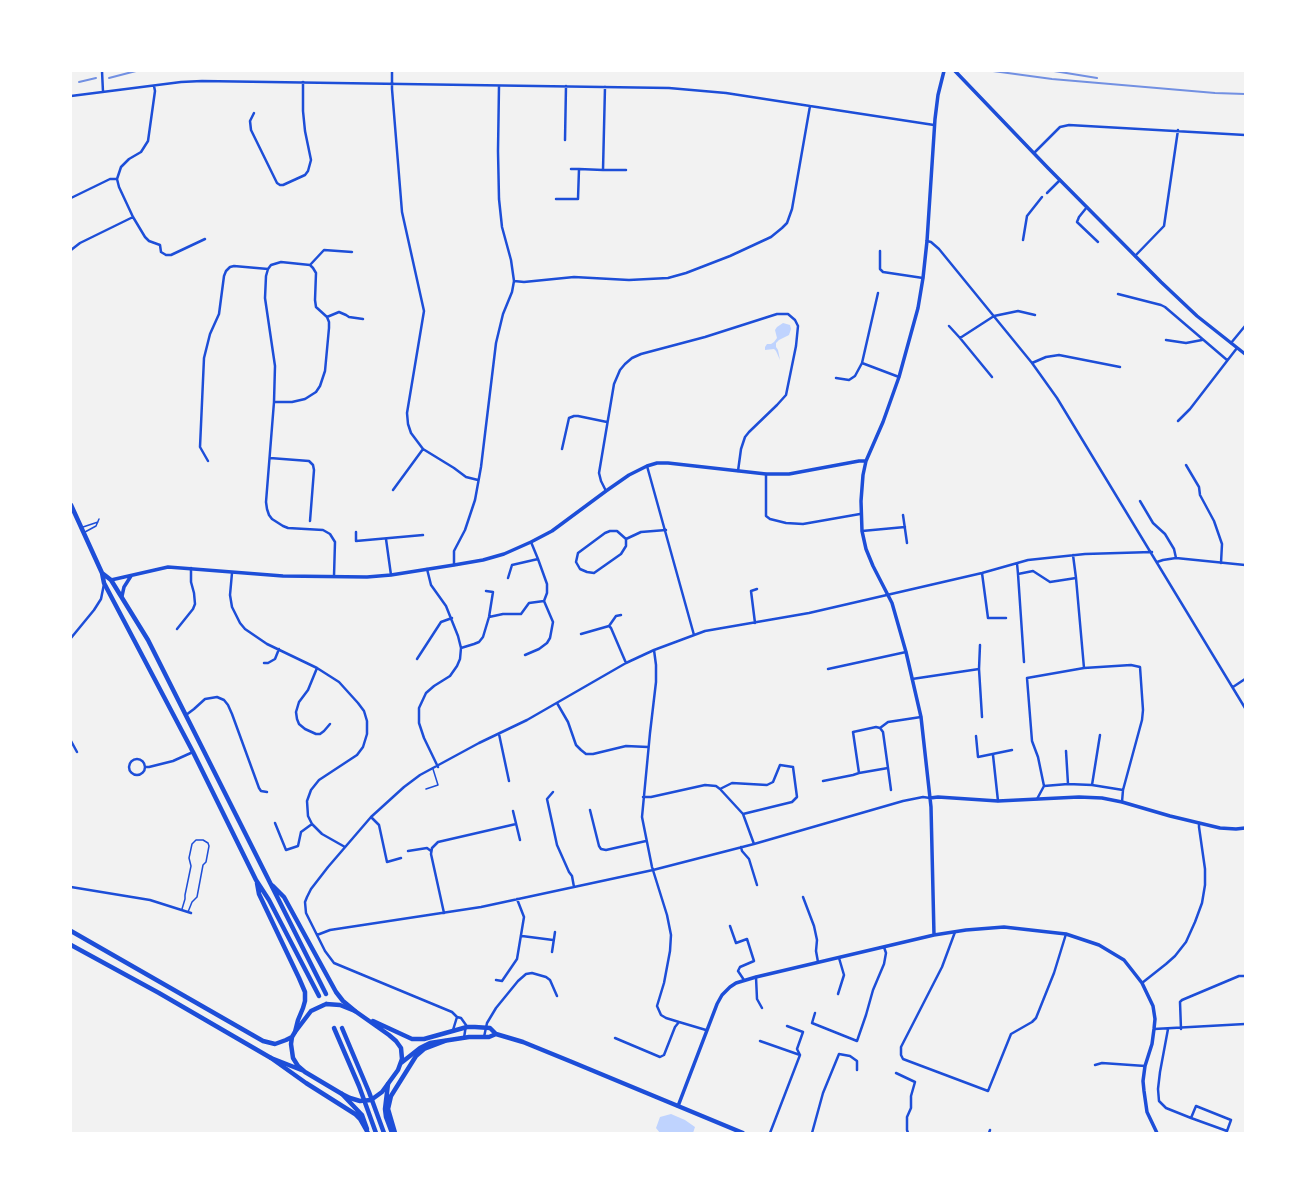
<!DOCTYPE html>
<html>
<head>
<meta charset="utf-8">
<style>
	body { margin:0 }
	#map { position:relative; width:1316px; height:1204px; overflow:hidden; background:#f2f2f2; font-family:"Fira Sans",sans-serif }
	canvas { display:block }
	.frame { position:absolute; inset:0; border:72px solid #fff; pointer-events:none }
</style>
</head>
<body>
<div id="map">
<canvas width="1316" height="1204"></canvas>
<div class="frame"></div>
</div>
<script>
const g = document.querySelector('canvas').getContext('2d');
g.lineJoin = 'round';
function fillPath(path, color) { g.fillStyle = color; g.fill(path, 'evenodd'); }
const poly = rows => new Path2D(rows.map(r => 'M' + r).join(''));
function stroke(path, color, width, dash) { g.strokeStyle = color; g.lineWidth = width; g.lineCap = dash ? 'butt' : 'round'; g.setLineDash(dash || []); g.stroke(path); }
const water = poly([
	[783,323,790,325,791,329,789,335,779,340,776,343,776,347,778,350,780,360,776,351,774,349,765,350,765,347,767,344,771,344,774,342,777,338,775,330,777,327],
	[671,1114,685,1120,695,1127,693,1133,660,1133,656,1128,660,1117]
]);
const service = poly([
	[83,527,98,522],
	[85,532,96,526,99,519],
	[426,789,438,785,433,769],
	[182,909,185,899,185,895,191,866,189,858,192,844,196,840,203,840,208,843,209,846,206,862,203,865,197,897,192,902,188,912]
]);
const minor = poly([
	[102,71,103,92],
	[392,71,392,89,402,212,424,311,407,413,408,424,411,433,423,449,454,468,466,477,478,480],
	[154,86,155,91,148,141,141,152,129,159,121,167,117,179,119,187,133,217,145,237,149,241,160,245,161,252,166,255,171,255,205,239],
	[71,96,181,82,202,81,669,88,726,93,810,106,934,125],
	[254,113,250,121,251,130,277,183,280,185,283,185,305,175,308,171,311,160,305,131,303,111,303,82],
	[565,140,566,86],
	[1034,153,1060,127,1069,125,1245,135],
	[571,169,579,169],
	[603,170,626,170],
	[1047,193,1060,180],
	[71,198,110,179,117,179],
	[556,199,578,199,579,169,603,170,605,87],
	[1087,207,1079,217,1077,222,1098,242],
	[1023,240,1027,216,1042,197],
	[927,241,931,242,939,249,1032,363,1057,398,1245,708],
	[71,250,80,243,133,217],
	[880,251,880,269,883,272,923,278],
	[1135,256,1164,226,1178,130],
	[310,265,324,250,352,252],
	[268,269,271,265,281,262,310,265,313,268,316,273,315,300,316,307,327,317],
	[514,281,524,282,574,277,629,280,668,278,686,273,730,256,771,237,782,228,787,223,792,209,810,106],
	[1118,294,1161,305,1165,307,1227,360],
	[949,326,960,338],
	[1166,340,1186,343,1202,340],
	[1231,343,1245,326],
	[862,363,899,377],
	[1032,363,1046,357,1059,355,1120,367],
	[992,377,960,338,994,316,1018,311,1035,315],
	[836,378,849,380,855,376,862,363,878,293],
	[274,402,292,402,305,399,316,392,320,386,325,371,329,328,329,322,327,317,339,312,346,315,349,317,363,319],
	[1178,421,1190,409,1237,348],
	[562,449,569,418,574,416,578,416,607,422],
	[270,458,309,461,313,465,314,470,310,521],
	[208,461,200,447,204,358,210,334,219,314,224,276,226,271,230,267,234,266,268,269,266,276,265,298,275,366,274,402,266,502,267,509,269,515,272,519,283,526,288,528,323,530,330,534,335,542,334,576],
	[1186,465,1199,487,1200,495,1214,521,1222,544,1221,563],
	[647,466,694,635],
	[766,474,766,516,770,519,786,523,803,524,860,514],
	[393,490,423,449],
	[606,491,601,481,599,473,614,384,620,370,625,364,632,358,641,354,705,337,777,314,788,314,795,320,798,326,796,346,786,395,777,405,749,432,745,437,741,449,738,471],
	[1140,501,1153,523,1165,534,1174,549,1176,558],
	[903,515,907,543],
	[610,531,617,531,626,539,626,546,621,554,594,573,587,572,580,569,576,562,578,553,605,533,610,531],
	[862,531,905,527],
	[356,532,356,541,423,535],
	[386,539,391,575],
	[626,539,641,532,666,530],
	[1157,562,1163,560,1176,558,1245,565],
	[1017,563,1018,574,1024,662],
	[454,565,454,551,465,530,475,500,481,467,496,343,503,314,512,292,514,281,511,260,502,227,499,199,498,151,499,86],
	[427,569,431,585,446,606,458,636,461,648,460,659,457,666,450,676,434,686,426,693,419,708,419,723,424,738,438,767],
	[232,573,230,595,232,607,240,623,245,629,267,644,317,668,339,682,358,703,364,711,367,721,367,734,363,747,357,755,319,780,311,790,307,801,308,816,312,824,322,834,345,847],
	[982,573,988,618,1006,618],
	[1018,574,1033,571,1050,582,1076,578,1073,555],
	[508,578,512,565,538,559],
	[1076,578,1084,668],
	[621,615,616,616,609,626,611,628,626,663],
	[489,617,503,614,521,614,529,603,544,601],
	[755,623,751,591,757,589],
	[177,629,193,609,195,604,194,593,191,582,191,568],
	[581,634,609,626],
	[71,638,94,610,101,599,104,584],
	[461,648,474,644,479,642,483,637,489,617,493,592,486,591],
	[525,655,539,649,547,643,550,638,553,622,544,601,547,593,547,584,538,559,531,542],
	[417,659,441,622,452,618],
	[264,663,268,663,275,659,279,649],
	[317,668,308,690,299,702,296,712,297,719,299,724,305,729,316,734,320,734,324,731,330,724],
	[828,669,906,652],
	[979,669,980,645],
	[912,679,979,669,982,717],
	[1233,687,1245,679],
	[557,703,568,722,576,745,581,750,586,754,593,754,626,746,648,747],
	[186,715,194,709,205,699,217,697,224,700,228,705,232,714,259,788,261,791,267,792],
	[499,734,509,781],
	[976,736,978,757,1012,750],
	[71,741,77,752],
	[1066,751,1068,784,1044,786,1038,757,1032,741,1027,678,1084,668,1131,665,1140,667,1143,710,1142,720,1123,790,1122,802],
	[993,755,998,801],
	'129 767a8 8 0 1 1 16 0a8 8 0 1 1-16 0Z',
	[145,767,149,767,173,761,193,752],
	[888,768,891,790],
	[859,773,888,768,883,732,880,728],
	[823,781,853,775,859,773,853,732,876,727,880,728,888,722,921,717],
	[1068,784,1092,785,1123,790],
	[1092,785,1100,735],
	[720,789,732,783,767,785,773,782,780,765,793,767,797,797,792,802,743,814],
	[553,792,547,799,557,845,569,872,572,876,574,887],
	[643,797,651,797,705,785,716,786,720,789,743,814,754,844],
	[1037,799,1044,786],
	[590,810,599,846,601,849,606,850,646,841],
	[513,811,520,840],
	[371,817,379,825,387,862,401,858],
	[275,823,286,850,298,846,301,832,312,824],
	[741,847,742,851,749,859,757,885],
	[408,851,427,848,431,851],
	[71,887,150,900,191,913],
	[803,897,814,926,817,940,816,951,818,962],
	[444,913,431,854,432,848,438,842,516,824],
	[730,926,736,943,747,939,754,961,740,967,738,971,744,980],
	[955,932,942,967,901,1047,901,1055,903,1059,988,1091,1011,1034,1032,1022,1036,1018,1054,973,1066,934],
	[317,935,330,930,481,907,653,870,754,844,903,801,923,797,930,798],
	[522,936,553,940],
	[552,952,555,932],
	[756,977,757,999,762,1008],
	[496,980,502,981,517,959,524,917,517,899],
	[1142,983,1166,964,1175,956,1186,942,1195,922,1202,903,1205,885,1205,869,1199,827,1199,823],
	[838,994,844,975,839,958],
	[815,1013,812,1023,857,1041,866,1015,873,990,884,964,886,953,884,947],
	[679,1022,706,1030],
	[787,1026,803,1032,797,1049,800,1055],
	[1154,1029,1245,1024],
	[1168,1029,1160,1072,1158,1089,1159,1101,1166,1108,1191,1118,1196,1106,1231,1120,1227,1131,1191,1118],
	[1181,1029,1180,1002,1182,1000,1239,976,1245,976],
	[453,1030,457,1017],
	[484,1037,487,1023,496,1008,518,981,526,974,532,973,546,977,550,980,557,996],
	[464,1038,466,1025,461,1018,457,1017,452,1012,334,963,325,951,306,913,305,902,307,897,311,889,328,867,371,817,404,787,420,775,479,743,527,720,626,663,654,650,705,631,809,613,982,573,1028,560,1085,554,1152,552],
	[615,1038,660,1057,664,1055,675,1027,679,1022,666,1018,661,1015,657,1006,664,983,670,951,671,935,667,915,652,867,642,817,650,733,656,682,656,665,654,650],
	[760,1041,800,1055,770,1133],
	[1095,1065,1102,1063,1145,1066],
	[896,1073,915,1082,911,1096,911,1108,907,1117,907,1130,908,1133],
	[812,1133,823,1093,839,1054,850,1056,857,1061,857,1070],
	[989,1133,990,1130]
]);
const tertiary = poly([
	[955,71,1048,168,1161,282,1197,316,1245,354],
	[111,580,168,567,283,576,367,577,391,575,454,565,483,560,504,554,531,542,552,531,606,491,629,475,647,466,657,463,668,463,766,474,789,474,859,461,866,461],
	[122,596,124,587,131,576],
	[930,798,938,797,998,801,1079,797,1102,798,1122,802,1170,816,1220,828,1236,829,1245,828],
	[934,935,931,807,921,717,906,652,892,603,873,566,866,549,862,531,861,501,863,475,866,461,883,422,899,377,918,308,923,278,927,241,935,119,938,95,944,71],
	[678,1106,717,1004,722,995,730,987,736,983,756,977,934,935,966,930,1004,927,1066,934,1099,945,1124,960,1135,974,1142,983,1153,1006,1155,1019,1154,1029,1152,1044,1145,1066,1143,1081,1144,1091,1147,1112,1157,1133]
]);
const primary = poly([
	[71,931,263,1041,275,1044,286,1040,292,1037],
	[71,945,159,993,271,1058,304,1071],
	[326,1004,340,1005,355,1011,389,1035,396,1041,401,1048,402,1059,398,1070,382,1092,371,1100,360,1101,350,1098,342,1094,305,1072,298,1066,293,1058,291,1044,292,1037,295,1032,311,1011,326,1004],
	[373,1021,412,1039,424,1039,467,1027,475,1027,490,1028,496,1034],
	[496,1034,523,1042,572,1062,743,1133],
	[401,1063,420,1048,430,1043,469,1037,489,1037,496,1034]
]);
const trunk = poly([
	[71,505,102,573,104,583,193,752,256,880,269,900,319,996],
	[102,573,111,580,148,640,326,994],
	[257,883,259,894,299,978,305,992,305,1001,303,1008,298,1020,295,1032],
	[273,886,284,897,336,992,343,1001,355,1011],
	[334,1028,359,1086,376,1133],
	[342,1028,369,1092,384,1133],
	[271,1058,306,1083,355,1114,360,1119,368,1133],
	[388,1084,385,1109,386,1117,392,1133],
	[342,1094,362,1115,367,1129],
	[395,1133,388,1109,391,1096,416,1056,424,1049,445,1041]
]);
const rail = poly([
	[993,71,1052,79,1215,93,1245,94],
	[1054,71,1097,78],
	[109,78,136,71],
	[79,82,96,78]
]);
fillPath(water, '#bfd3fe');
stroke(service, '#1d4ed8', 1.5);
stroke(minor, '#1d4ed8', 2.5);
stroke(tertiary, '#1d4ed8', 3.5);
stroke(primary, '#1d4ed8', 4.5);
stroke(trunk, '#1d4ed8', 4.5);
stroke(rail, '#7290e2', 2);
</script>
</body>
</html>
